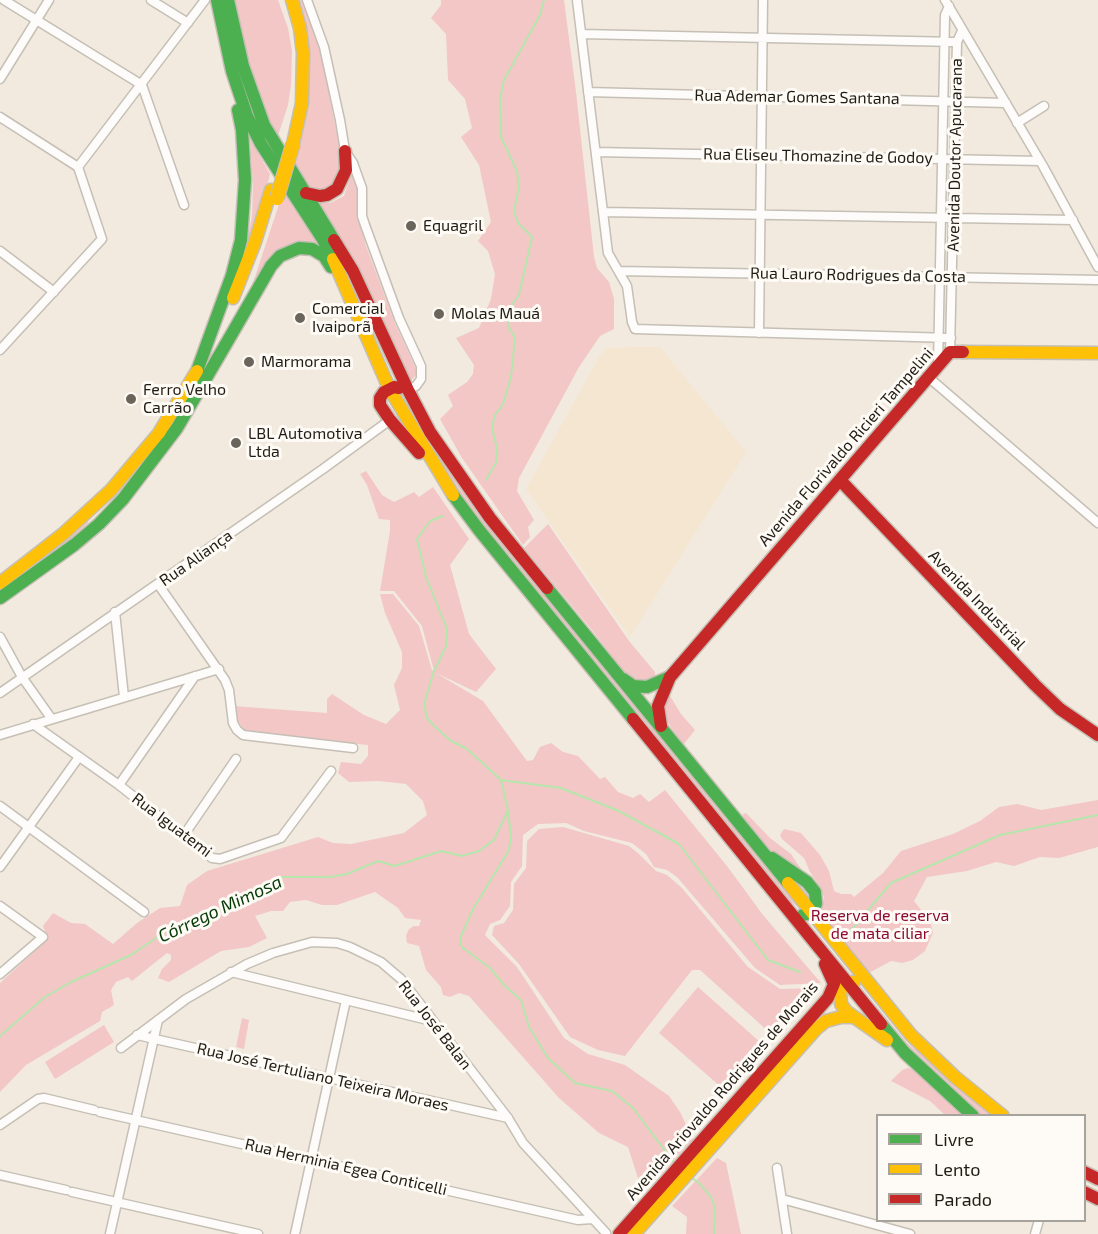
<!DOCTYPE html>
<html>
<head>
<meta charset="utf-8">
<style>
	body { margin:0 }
	#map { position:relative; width:1098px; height:1234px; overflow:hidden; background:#f2eade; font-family:"Exo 2",sans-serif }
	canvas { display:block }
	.legend { position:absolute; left:876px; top:1114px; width:210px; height:108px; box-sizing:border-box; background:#fefbf6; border:2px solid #a6a29c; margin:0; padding:8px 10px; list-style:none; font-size:18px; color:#211c14 }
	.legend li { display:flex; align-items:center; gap:12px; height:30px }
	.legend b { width:30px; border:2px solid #a6a29c }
</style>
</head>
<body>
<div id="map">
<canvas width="1098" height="1234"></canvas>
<ul class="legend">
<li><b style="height:8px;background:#4caf50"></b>Livre</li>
<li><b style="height:8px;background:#ffc107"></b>Lento</li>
<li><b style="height:8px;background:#c62828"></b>Parado</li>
</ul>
</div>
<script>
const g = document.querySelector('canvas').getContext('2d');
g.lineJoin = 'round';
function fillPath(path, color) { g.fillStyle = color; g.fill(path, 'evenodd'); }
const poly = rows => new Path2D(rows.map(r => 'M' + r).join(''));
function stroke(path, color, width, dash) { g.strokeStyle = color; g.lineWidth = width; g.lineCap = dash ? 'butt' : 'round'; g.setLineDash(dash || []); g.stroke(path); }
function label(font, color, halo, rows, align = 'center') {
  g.font = font + ' "Exo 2",sans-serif'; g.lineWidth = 6; g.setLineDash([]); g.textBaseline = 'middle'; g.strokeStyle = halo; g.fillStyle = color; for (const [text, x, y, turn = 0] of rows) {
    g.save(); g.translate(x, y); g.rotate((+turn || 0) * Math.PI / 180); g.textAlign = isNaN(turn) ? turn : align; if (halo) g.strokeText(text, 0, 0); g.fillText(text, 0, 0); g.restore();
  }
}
const built = poly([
	[636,347,660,347,746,452,630,637,526,489,599,357,606,348]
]);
const green = poly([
	[231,0,278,0,288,28,292,51,291,85,288,105,277,139,264,118],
	[297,0,304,0,319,43,343,165,334,187,312,190,292,166,304,115],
	[441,0,564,0,576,92,594,257,597,268,609,282,614,299,614,329,600,336,579,367,519,478,517,491,534,520,528,527,530,537,523,545,462,458,440,419,453,406,448,395,467,382,473,374,474,365,456,338,479,328,491,299,495,274,488,251,478,241,491,222,479,165,461,137,472,128,465,99,448,80,446,34,431,18,441,5],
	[250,139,270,174,259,218,244,259,252,215,253,184],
	[351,176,354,177,360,190,358,216,366,246,394,321,417,371,416,375,409,383,319,203,330,203,344,196],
	[284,189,322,247,292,244,250,292],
	[400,397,799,908,786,897,478,522],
	[366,471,382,495,394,502,414,492,419,497,433,487,469,539,450,565,469,634,496,669,476,692,436,673,483,701,527,761,533,760,540,747,551,743,563,752,578,756,600,779,605,777,618,792,633,798,640,794,649,802,665,790,727,866,763,915,821,983,780,985,755,968,677,877,667,870,654,867,646,854,632,843,584,831,566,823,538,824,523,835,522,866,511,882,510,906,500,920,490,924,485,935,517,967,564,1038,588,1054,625,1065,669,1096,680,1112,693,1139,648,1188,638,1178,628,1147,599,1133,559,1098,469,996,459,993,450,997,443,995,441,987,426,970,419,946,407,943,406,936,409,929,414,926,419,926,421,920,405,918,398,908,375,892,337,905,322,905,306,900,290,902,283,911,271,911,255,916,267,938,249,947,221,951,169,982,158,978,162,969,171,960,171,955,167,953,132,981,128,977,116,982,111,990,114,1005,102,1012,100,1021,26,1065,0,1092,0,983,48,939,43,926,53,913,71,923,85,924,113,944,137,923,160,908,180,906,187,885,207,871,318,837,333,843,351,844,404,833,427,815,423,801,406,784,379,781,349,782,338,773,341,762,361,764,368,756,368,745,305,739,244,730,236,718,233,706,327,713,327,699,332,694,364,715,386,724,400,710,394,685,402,668,402,652,385,613,380,594,393,594,419,626,432,670,434,671,422,626,394,591,380,591,390,531,390,520,379,519,367,485,360,474],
	[86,520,88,521,88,523,71,540,51,556,49,555,50,552],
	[548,524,629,641,655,672,655,676,651,680,637,682,627,676,592,630,524,548],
	[667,691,681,714,695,730,683,745,667,721,664,709],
	[1098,800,1098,847,1059,858,1040,857,1014,866,996,862,967,871,927,877,914,901,930,921,933,933,925,951,913,960,902,963,891,961,867,974,817,913,824,898,821,888,810,872,804,858,782,839,780,835,784,829,801,833,820,855,829,871,834,891,841,894,851,894,854,897,883,873,901,851,953,834,980,821,999,807,1017,804,1041,810],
	[746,813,770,838,791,854,805,875,779,859,768,847,744,818,743,814],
	[563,827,629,846,639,854,656,871,667,875,682,888,748,967,780,989,816,988,810,997,778,1029,769,1032,700,970,692,970,625,1056,598,1050,570,1037,519,964,492,935,494,926,504,923,513,910,514,884,526,868,527,841,539,829],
	[698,987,760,1042,721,1087,659,1033],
	[862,990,907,1043,996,1115,981,1115,920,1061],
	[242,1018,249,1020,244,1049,236,1047],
	[104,1025,114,1042,55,1079,45,1062],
	[908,1068,914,1070,965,1115,945,1115,930,1101,891,1081,902,1070],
	[717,1158,726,1163,741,1234,686,1234,687,1217,672,1206]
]);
const stream = poly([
	[486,480,496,463,497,449,492,427,495,415,503,404,511,377,515,338,508,326,508,310,519,295,532,237,518,223,514,212,519,186,517,171,501,137,500,100,504,80,540,15,544,0],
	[501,780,561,788,619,811,679,844,768,960,800,972],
	[508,812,511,835,509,850,473,909,461,936,460,944,463,948,490,968,504,985,521,1000,529,1027,548,1058,575,1083,612,1091,633,1108,675,1164],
	[848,934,891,883,1000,835,1098,815],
	[0,1036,45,997,71,982,131,955,165,932,221,909,267,884,283,877,330,877,347,874,378,861,395,866,441,851,462,856,479,851,494,840,508,810,501,780,467,749,450,740,434,726,427,718,424,704,434,671,446,646,447,629,426,577,417,539,430,521,443,516],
	[691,1177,700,1184,711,1197,715,1208,714,1234]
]);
const street = poly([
	[4,0,142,85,184,205],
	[151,0,188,23],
	[307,0,324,47,340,120,345,151,353,163,362,188,362,216,365,225,399,318,421,366,421,379,416,386,408,390],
	[577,0,608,253,627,286,632,322,635,329,951,338],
	[945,0,1043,166,1098,267],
	[581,34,957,42],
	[0,79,49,0],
	[588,92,1006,103],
	[0,117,78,167,102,239,0,350],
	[1017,123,1044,106],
	[596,152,1040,161],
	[78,167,205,0],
	[603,212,1073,220],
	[0,251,54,292],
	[619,271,1098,280],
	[759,333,763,0],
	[950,352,957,42,962,31],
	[938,365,945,15,949,6],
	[927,376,1098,523],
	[158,584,225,680,229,690,233,723,237,730,243,735,353,748],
	[115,612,124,697],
	[0,637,22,677,51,718],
	[0,693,323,469,390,420],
	[33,724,119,785,212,858,220,859,281,838,331,771],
	[0,735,219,669],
	[119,785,195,676],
	[0,806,144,912],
	[184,835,236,759],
	[0,867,79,757],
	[0,906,43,937,0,974],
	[231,972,432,1021],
	[137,1035,508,1118],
	[121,1048,186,999,247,964,273,953,312,942,337,943,350,947,381,962,401,979,508,1118,523,1143,606,1233],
	[100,1112,578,1220,592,1219],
	[0,1125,38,1099,44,1098,94,1110],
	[777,1168,787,1234],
	[0,1175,66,1190],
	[72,1192,258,1234],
	[782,1199,910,1234],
	[110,1234,158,1020],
	[295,1234,346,1000],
	[1035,1234,1039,1220]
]);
const fast = poly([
	[217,0,232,71,247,116,261,144,322,238,333,259],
	[228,0,243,66,264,125,334,240],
	[230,337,271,266,280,256,299,248,312,249,324,256,331,267],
	[197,371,232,275,241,240,245,180,242,130,238,110],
	[453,495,479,530,633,719],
	[547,588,788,883],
	[0,598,74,545,99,524,123,499,177,428,230,337],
	[623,679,633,686,647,687,670,677],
	[772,858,807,882,815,892,816,904,810,913,803,915],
	[881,1024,905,1053,973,1116]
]);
const slow = poly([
	[292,0,300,28,303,53,302,103,293,144],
	[333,259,389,388,453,495],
	[233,298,255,242,271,190],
	[963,352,1098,353],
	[0,583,63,534,111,490,159,433,197,371],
	[788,883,911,1035,955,1077,1003,1116],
	[854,982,847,983,840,991,841,1004,847,1012,887,1040],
	[634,1234,816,1029,826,1021,841,1017,854,1017]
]);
const jam = poly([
	[306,193,320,196,327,195,337,189,346,170,345,151],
	[334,240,353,271,408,390,430,432,490,518,547,588],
	[399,388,394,387,384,392,380,398,380,405,390,420,419,453],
	[840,480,1035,685,1060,709,1098,735],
	[633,719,881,1024],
	[661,726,658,706,670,677,950,352,963,352],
	[1084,1172,1098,1179],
	[1084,1192,1098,1199],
	[619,1234,828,998,834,984,825,964]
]);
const slowBridge = poly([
	[277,198,293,144]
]);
const markers = [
	[411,226,6,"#6a645b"],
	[439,314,6,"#6a645b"],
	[300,318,6,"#6a645b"],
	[249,362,6,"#6a645b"],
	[131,399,6,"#6a645b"],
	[236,443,6,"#6a645b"]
];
const streetNames = [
	["Rua Ademar Gomes Santana",797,97,1],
	["Avenida Doutor Apucarana",955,155,-89],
	["Rua Eliseu Thomazine de Godoy",818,156,1],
	["Rua Lauro Rodrigues da Costa",858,275,1],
	["Avenida Florivaldo Ricieri Tampelini",846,447,-49],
	["Rua Aliança",196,558,-35],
	["Avenida Industrial",977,600,46],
	["Rua Iguatemi",172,825,37],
	["Rua José Balan",435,1025,52],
	["Rua José Tertuliano Teixeira Moraes",323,1077,13],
	["Avenida Ariovaldo Rodrigues de Morais",722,1091,-49],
	["Rua Herminia Egea Conticelli",346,1167,13]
];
const poiNames = [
	["Equagril",423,226],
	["Comercial",312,309],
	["Ivaiporã",312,327],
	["Molas Mauá",451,314],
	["Marmorama",261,362],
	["Ferro Velho",143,390],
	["Carrão",143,408],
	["LBL Automotiva",248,434],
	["Ltda",248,452]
];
const parkNames = [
	["Reserva de reserva",880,916],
	["de mata ciliar",880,934]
];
const waterNames = [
	["Córrego Mimosa",220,909,-25]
];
fillPath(built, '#f5e6d1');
fillPath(green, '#f2c7c6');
stroke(stream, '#b5e6ac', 2);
stroke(street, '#c5bfb5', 11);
stroke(fast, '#c5bfb5', 15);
stroke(slow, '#c5bfb5', 15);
stroke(jam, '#c5bfb5', 15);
stroke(street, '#fdfcfa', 8);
stroke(fast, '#4caf50', 12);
stroke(slow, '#ffc107', 12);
stroke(jam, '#c62828', 12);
stroke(slowBridge, '#c5bfb5', 16, []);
stroke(slowBridge, '#ffc107', 14);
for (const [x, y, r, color] of markers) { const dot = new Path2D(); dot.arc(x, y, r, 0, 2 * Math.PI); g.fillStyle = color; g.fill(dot); stroke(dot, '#fefbf6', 2); }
label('16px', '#211c14', '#fefbf6', streetNames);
label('16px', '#211c14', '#fefbf6', poiNames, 'left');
label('16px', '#8c0b33', '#fefbf6', parkNames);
label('italic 18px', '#073b07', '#fefbf6', waterNames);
</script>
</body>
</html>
